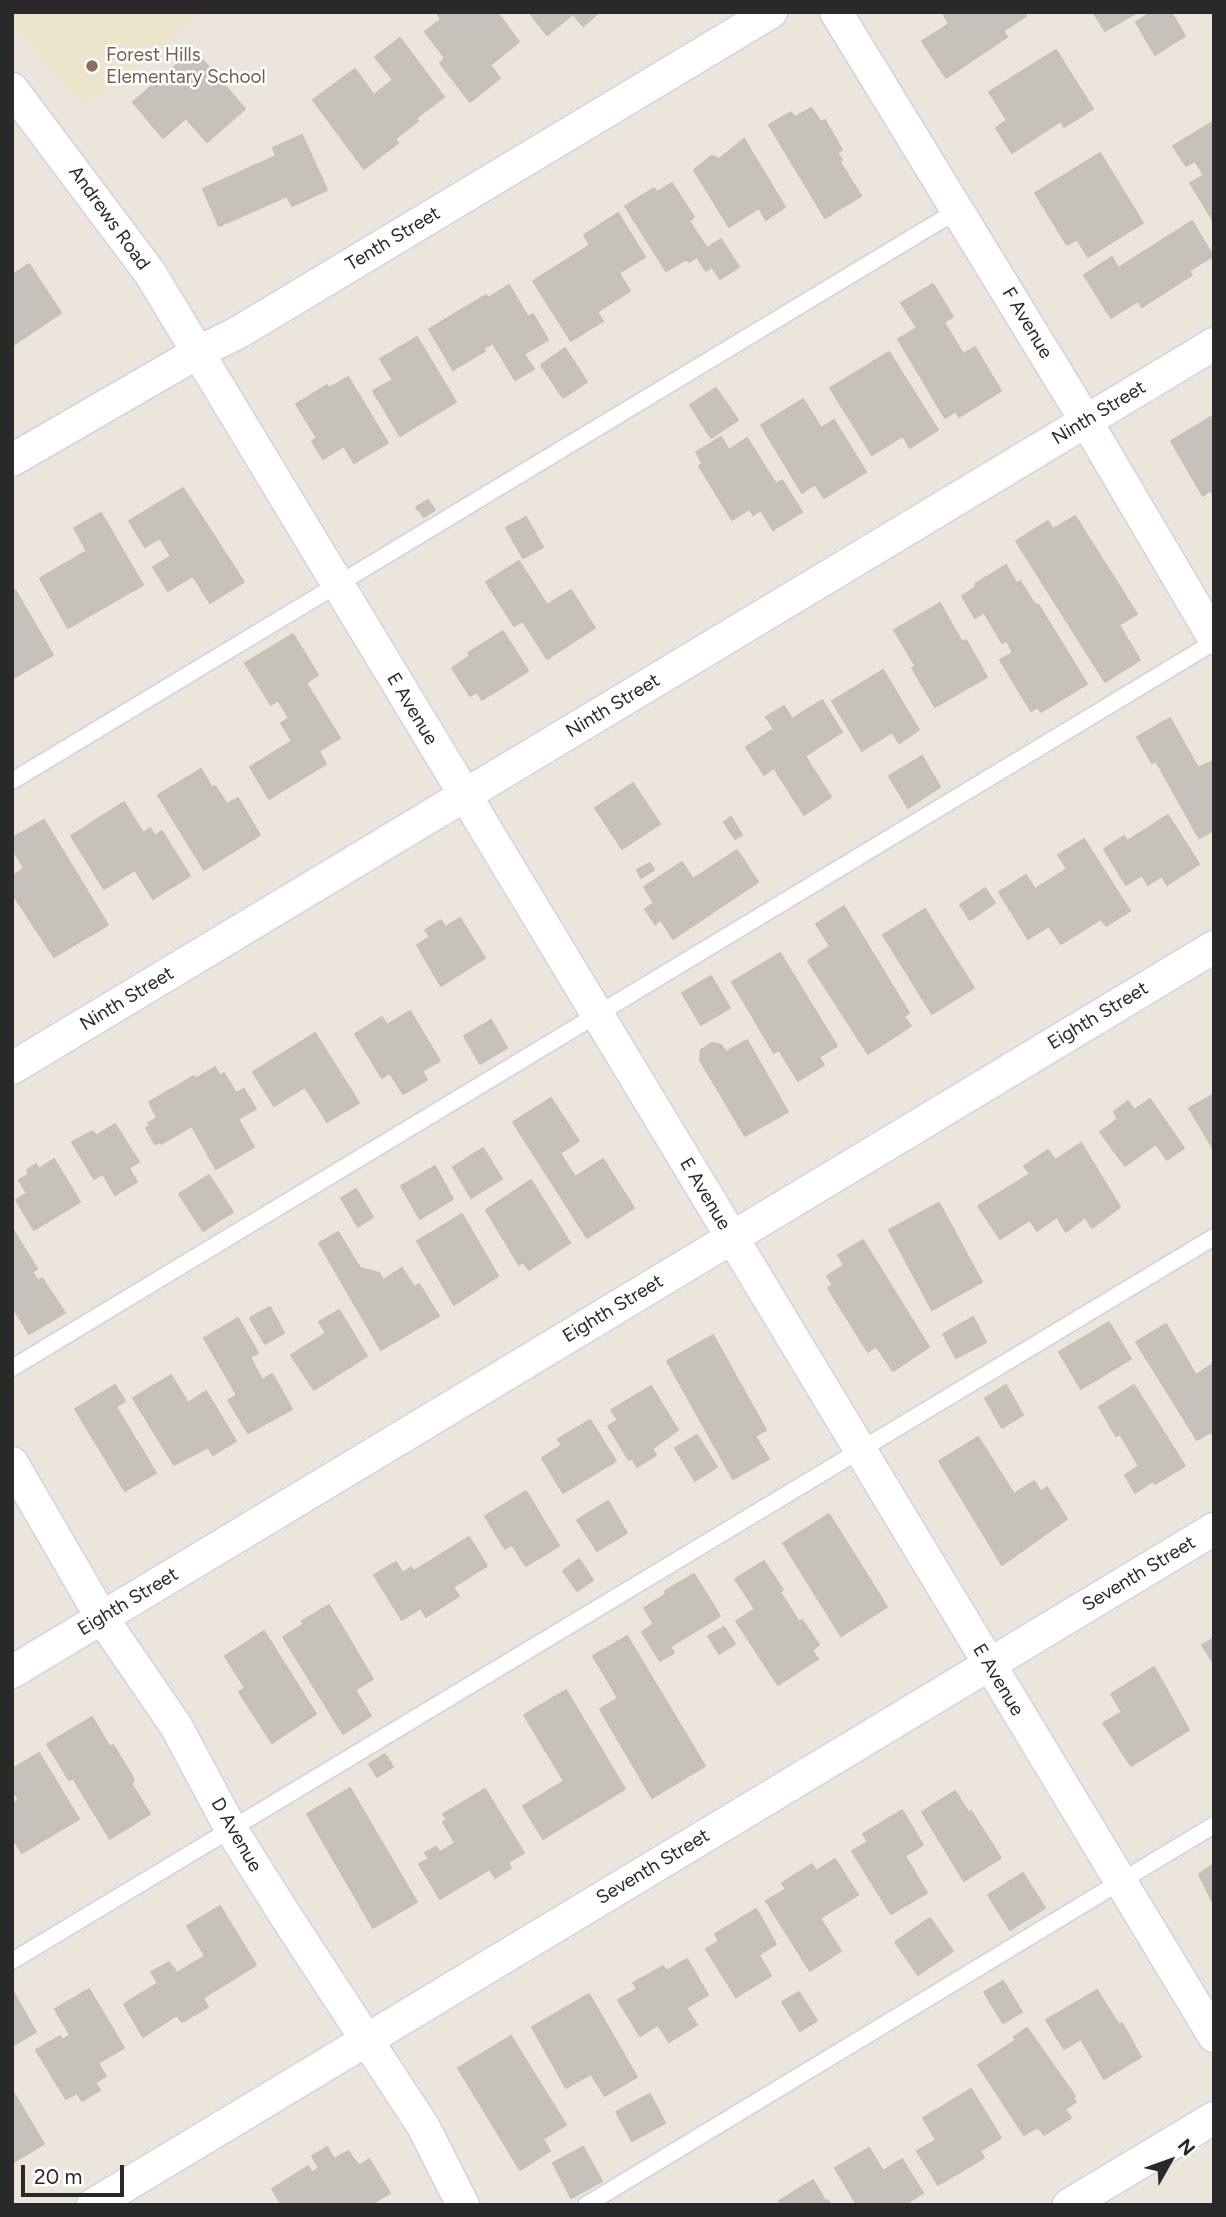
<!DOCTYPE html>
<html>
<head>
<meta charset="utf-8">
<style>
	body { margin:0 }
	#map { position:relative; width:1226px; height:2217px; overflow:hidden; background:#ebe5dc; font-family:Figtree,sans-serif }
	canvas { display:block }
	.frame { position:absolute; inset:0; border:14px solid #292929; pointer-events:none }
	.north { position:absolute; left:1135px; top:2126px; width:70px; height:70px; -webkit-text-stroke:5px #fff; paint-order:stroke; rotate:50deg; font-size:19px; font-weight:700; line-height:28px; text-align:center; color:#292929 }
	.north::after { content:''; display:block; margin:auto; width:24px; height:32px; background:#292929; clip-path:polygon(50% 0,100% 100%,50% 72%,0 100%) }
	.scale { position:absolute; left:21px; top:2165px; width:103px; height:32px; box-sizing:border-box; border:4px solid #292929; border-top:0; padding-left:9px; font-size:21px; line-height:24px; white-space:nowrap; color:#292929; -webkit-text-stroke:5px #fff; paint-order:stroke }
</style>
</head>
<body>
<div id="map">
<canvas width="1226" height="2217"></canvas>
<div class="frame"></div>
<div class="north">N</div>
<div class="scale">20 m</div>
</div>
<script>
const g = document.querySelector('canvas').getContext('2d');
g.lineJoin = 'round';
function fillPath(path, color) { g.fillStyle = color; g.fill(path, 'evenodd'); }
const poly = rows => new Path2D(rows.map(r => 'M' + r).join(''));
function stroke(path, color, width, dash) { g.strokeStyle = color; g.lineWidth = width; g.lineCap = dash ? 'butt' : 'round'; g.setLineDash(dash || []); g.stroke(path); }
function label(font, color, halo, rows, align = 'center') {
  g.font = font + ' Figtree,sans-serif'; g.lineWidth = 5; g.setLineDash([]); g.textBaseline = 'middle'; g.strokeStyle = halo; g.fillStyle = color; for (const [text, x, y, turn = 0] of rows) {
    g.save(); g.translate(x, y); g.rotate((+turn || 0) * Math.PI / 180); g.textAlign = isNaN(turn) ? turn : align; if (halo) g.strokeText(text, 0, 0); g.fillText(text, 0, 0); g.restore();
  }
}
const education = poly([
	[12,12,204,12,83,107,12,24]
]);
const building = poly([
	[436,12,497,12,519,42,490,65,500,78,470,102,440,63,445,58,425,32,441,19,436,12],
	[529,12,600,12,583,26,573,14,547,35,529,12],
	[948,12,1024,12,1026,16,1003,31,1007,37,946,78,922,41,949,24,944,15,948,12],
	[1093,12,1138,12,1105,31,1093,12],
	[1152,12,1171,12,1185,36,1155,55,1136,22,1152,12],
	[400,38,444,97,416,118,418,121,395,139,398,143,364,169,313,100,355,69,374,95,393,80,375,57,400,38],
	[194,50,245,109,207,142,186,118,163,138,133,102,194,50],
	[1056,50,1093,109,1064,127,1061,121,1012,153,996,128,1007,120,989,92,1056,50],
	[811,108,821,122,825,120,842,150,837,152,842,160,840,162,861,196,825,218,769,125,791,112,795,117,811,108],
	[1214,121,1214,222,1190,183,1204,175,1195,161,1186,166,1173,146,1214,121],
	[302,135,327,190,292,206,287,196,219,226,203,189,276,156,273,148,302,135],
	[744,139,785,207,766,220,759,208,729,227,694,170,711,156,716,157,718,160,744,139],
	[1100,153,1143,223,1088,257,1077,239,1067,245,1035,193,1100,153],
	[672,183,694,217,689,221,707,248,721,239,739,267,720,279,712,267,706,271,697,257,689,262,687,259,666,271,625,206,654,188,657,192,672,183],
	[618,213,645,257,619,273,630,291,597,312,603,321,571,341,533,281,590,245,584,235,618,213],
	[1192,221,1213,256,1189,271,1192,275,1142,307,1138,301,1111,318,1084,275,1112,257,1118,268,1192,221],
	[29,264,61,313,12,346,12,275,29,264],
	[933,284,953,317,944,322,963,354,975,347,1001,391,959,417,956,411,945,418,898,339,917,328,901,303,933,284],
	[509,285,528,317,533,314,548,340,524,354,534,369,515,380,493,343,483,348,485,351,453,370,429,329,486,295,488,298,509,285],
	[417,337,456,402,400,436,373,391,393,380,380,359,417,337],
	[565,348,587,382,563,398,541,365,565,348],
	[889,352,938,430,910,448,903,436,872,455,830,388,889,352],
	[348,377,388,443,354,463,344,446,323,459,312,441,317,438,296,404,327,385,329,388,348,377],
	[716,388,738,420,711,438,690,405,716,388],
	[803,399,821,428,834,420,866,472,824,498,815,484,802,493,761,425,803,399],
	[1214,415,1214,496,1210,490,1203,496,1171,441,1214,415],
	[721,437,729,450,747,438,776,484,782,480,802,512,773,530,761,510,753,515,750,509,732,520,699,466,703,464,696,452,721,437],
	[183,488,244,582,210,603,193,576,168,591,153,567,171,556,160,538,145,547,129,521,183,488],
	[428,500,435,510,424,517,416,507,428,500],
	[101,513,143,585,68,628,40,578,87,551,74,528,101,513],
	[1075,516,1137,614,1119,625,1140,660,1105,682,1016,541,1048,521,1053,529,1075,516],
	[526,517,543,547,523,558,506,528,526,517],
	[519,561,547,605,571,590,595,628,547,659,523,621,514,626,486,582,519,561],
	[1006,565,1017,584,1020,581,1036,606,1038,604,1087,684,1041,712,1038,707,1031,711,1000,660,1013,653,1007,641,1002,643,984,612,975,618,962,596,976,587,975,584,1006,565],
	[15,590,53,655,12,679,12,592,15,590],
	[940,603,962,642,966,640,987,677,935,707,912,668,916,667,894,630,940,603],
	[503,631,528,671,482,700,477,692,470,696,452,668,470,656,468,653,503,631],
	[293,634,318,675,306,683,340,738,319,751,326,764,269,799,250,767,292,741,281,723,289,718,278,700,271,705,245,663,293,634],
	[883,670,919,730,899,743,892,732,862,751,832,701,883,670],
	[822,700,842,732,805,756,831,797,804,815,774,768,764,775,746,747,774,729,766,717,784,706,792,719,822,700],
	[1170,718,1198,768,1211,762,1214,767,1214,830,1199,838,1156,761,1152,763,1137,737,1170,718],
	[922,756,940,787,908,808,889,776,922,756],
	[201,769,212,788,215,786,227,804,238,798,260,835,204,870,158,795,201,769],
	[633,783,660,824,622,849,595,808,633,783],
	[124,802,143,833,150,828,155,836,162,831,190,876,153,899,135,870,104,889,71,836,124,802],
	[1168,815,1199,864,1167,885,1162,876,1148,885,1142,875,1126,885,1104,849,1124,836,1127,841,1168,815],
	[731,817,742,835,735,839,724,822,731,817],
	[44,820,108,925,54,957,12,893,12,877,24,868,12,848,12,838,44,820],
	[1084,839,1130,911,1106,926,1101,919,1061,944,1049,926,1028,939,999,892,1026,875,1035,889,1067,869,1058,855,1084,839],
	[737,850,758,882,673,939,661,920,655,924,645,909,654,903,644,887,682,862,693,879,737,850],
	[650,863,654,870,641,878,637,870,650,863],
	[985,888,995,903,970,920,960,905,985,888],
	[844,906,909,1013,904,1017,911,1026,868,1054,808,961,830,946,816,924,844,906],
	[925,909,974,988,932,1014,883,935,925,909],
	[460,918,485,958,441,986,417,945,430,937,425,930,441,920,445,927,460,918],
	[780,953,837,1046,819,1057,824,1065,798,1081,779,1050,774,1053,732,982,780,953],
	[711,976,730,1008,701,1025,682,993,711,976],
	[410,1011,440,1061,422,1071,427,1080,403,1094,390,1073,382,1078,355,1034,382,1017,387,1025,410,1011],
	[491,1020,507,1048,480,1064,464,1036,491,1020],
	[315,1033,359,1103,327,1122,305,1087,274,1106,253,1072,315,1033],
	[747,1040,788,1112,745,1136,700,1060,701,1050,712,1043,721,1045,726,1052,747,1040],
	[215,1067,220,1076,224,1073,236,1093,244,1089,256,1109,238,1119,254,1147,216,1169,192,1126,161,1144,160,1142,155,1144,146,1128,150,1126,148,1123,157,1118,149,1102,194,1076,195,1079,215,1067],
	[1214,1094,1214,1150,1189,1108,1214,1094],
	[551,1098,579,1141,560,1153,575,1177,603,1159,634,1208,587,1238,513,1122,551,1098],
	[1150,1099,1184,1148,1167,1160,1156,1144,1125,1166,1100,1132,1118,1119,1114,1112,1128,1101,1134,1110,1150,1099],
	[115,1124,139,1162,129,1168,137,1182,115,1195,103,1174,94,1179,72,1142,93,1131,96,1136,115,1124],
	[1081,1143,1120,1207,1092,1228,1085,1217,1066,1232,1057,1217,1037,1231,1030,1220,1000,1239,978,1206,1030,1174,1024,1166,1048,1150,1055,1160,1081,1143],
	[483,1148,502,1179,471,1198,453,1167,483,1148],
	[54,1159,80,1202,34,1230,16,1200,27,1193,19,1180,29,1174,27,1170,36,1164,39,1169,54,1159],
	[435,1166,453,1199,420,1219,401,1186,435,1166],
	[209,1175,233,1212,203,1231,179,1194,209,1175],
	[531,1180,570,1243,529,1270,523,1262,519,1265,486,1210,531,1180],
	[356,1189,373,1217,358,1227,341,1198,356,1189],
	[939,1203,982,1282,932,1310,889,1230,939,1203],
	[462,1214,498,1276,454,1305,417,1241,462,1214],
	[12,1228,37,1269,32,1272,38,1281,42,1278,65,1313,29,1334,12,1306,12,1228],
	[338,1232,360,1268,379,1273,383,1280,402,1268,414,1287,419,1284,439,1316,381,1350,319,1243,338,1232],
	[863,1240,929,1347,893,1371,876,1346,868,1352,828,1288,833,1285,827,1276,844,1265,838,1255,863,1240],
	[270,1307,284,1333,265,1344,250,1318,270,1307],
	[339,1310,367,1356,314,1390,291,1355,326,1333,319,1322,339,1310],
	[973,1317,986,1342,956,1358,943,1334,973,1317],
	[238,1318,258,1353,250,1357,262,1380,272,1374,292,1409,248,1433,228,1400,237,1395,204,1338,238,1318],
	[1109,1322,1131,1359,1081,1389,1059,1352,1109,1322],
	[1166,1324,1196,1375,1214,1363,1214,1437,1211,1432,1197,1440,1136,1342,1166,1324],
	[713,1335,766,1430,755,1436,769,1459,733,1479,667,1361,713,1335],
	[171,1375,188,1403,206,1391,236,1441,213,1455,208,1447,174,1465,133,1398,171,1375],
	[115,1385,125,1401,116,1407,156,1473,125,1491,75,1409,115,1385],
	[1006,1385,1023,1415,1002,1428,985,1398,1006,1385],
	[1134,1385,1185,1466,1155,1484,1153,1481,1135,1493,1125,1475,1139,1466,1120,1434,1116,1436,1099,1407,1134,1385],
	[651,1386,678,1430,652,1449,656,1455,637,1467,632,1458,629,1460,608,1426,618,1420,611,1410,651,1386],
	[590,1420,616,1461,563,1493,542,1458,562,1445,558,1439,590,1420],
	[697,1435,717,1467,695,1481,675,1448,697,1435],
	[978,1437,1014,1494,1034,1481,1041,1492,1047,1487,1067,1519,1002,1565,939,1461,978,1437],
	[526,1491,559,1546,526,1566,512,1545,505,1549,485,1516,526,1491],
	[608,1501,627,1533,597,1551,577,1520,608,1501],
	[829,1514,887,1607,841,1636,783,1543,829,1514],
	[469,1537,487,1566,453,1587,459,1596,426,1617,421,1608,402,1620,374,1575,396,1562,403,1573,411,1567,414,1571,469,1537],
	[579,1559,593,1580,577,1591,563,1571,579,1559],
	[764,1561,783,1590,780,1592,799,1622,802,1620,819,1645,812,1650,818,1659,778,1685,736,1621,755,1609,735,1579,764,1561],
	[694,1574,720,1616,670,1647,674,1653,660,1661,642,1632,654,1624,644,1608,666,1594,665,1591,694,1574],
	[329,1605,373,1679,355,1690,371,1716,343,1734,283,1637,304,1624,302,1621,329,1605],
	[724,1627,735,1644,719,1654,708,1636,724,1627],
	[264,1631,316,1714,272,1743,239,1692,245,1688,225,1656,264,1631],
	[627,1636,705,1766,652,1798,600,1709,618,1698,593,1656,627,1636],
	[1214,1638,1214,1664,1202,1645,1214,1638],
	[1154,1667,1189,1730,1131,1766,1103,1723,1122,1712,1111,1694,1154,1667],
	[566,1690,625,1789,543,1839,523,1806,564,1781,524,1715,566,1690],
	[92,1717,110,1747,113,1745,131,1774,134,1781,131,1783,150,1814,110,1839,73,1778,69,1780,47,1744,92,1717],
	[39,1753,79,1819,22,1853,12,1837,12,1804,19,1800,12,1789,12,1769,39,1753],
	[385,1754,393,1767,377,1777,369,1764,385,1754],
	[350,1788,417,1902,373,1928,307,1814,350,1788],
	[485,1789,524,1853,508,1862,511,1868,495,1878,490,1869,440,1899,419,1864,429,1859,425,1853,436,1847,440,1852,455,1843,443,1822,447,1820,443,1814,485,1789],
	[955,1791,969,1813,971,1811,1001,1858,964,1881,922,1812,955,1791],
	[902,1810,923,1845,905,1856,927,1893,891,1914,852,1851,868,1842,863,1834,902,1810],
	[835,1859,858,1895,820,1918,841,1951,810,1971,766,1901,786,1889,782,1883,812,1864,816,1871,835,1859],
	[1214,1864,1214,1900,1212,1901,1199,1874,1214,1864],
	[1023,1873,1045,1908,1010,1930,988,1895,1023,1873],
	[220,1906,256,1965,203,1998,208,2007,182,2022,177,2015,143,2037,124,2004,158,1983,151,1972,169,1962,177,1973,205,1956,187,1926,220,1906],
	[756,1909,776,1944,759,1955,771,1976,736,1997,706,1949,719,1941,715,1934,756,1909],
	[930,1918,953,1951,918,1975,895,1942,930,1918],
	[687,1959,708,1995,686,2008,697,2025,669,2042,658,2025,640,2036,618,2000,637,1989,633,1983,663,1966,666,1971,687,1959],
	[1003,1981,1022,2012,1003,2023,984,1992,1003,1981],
	[89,1989,124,2048,98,2063,106,2076,95,2083,100,2090,82,2101,77,2093,66,2099,36,2050,60,2036,62,2040,70,2035,55,2009,89,1989],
	[1097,1990,1119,2025,1122,2023,1141,2057,1104,2079,1081,2039,1064,2049,1046,2020,1097,1990],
	[13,1992,36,2032,12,2046,12,1992,13,1992],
	[799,1992,817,2021,800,2031,782,2002,799,1992],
	[589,1994,637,2077,605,2096,591,2074,566,2088,532,2027,589,1994],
	[1027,2028,1075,2096,1073,2098,1076,2102,1065,2109,1071,2118,1044,2135,1038,2127,1024,2135,978,2065,1016,2040,1014,2037,1027,2028],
	[511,2036,566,2125,543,2139,550,2151,520,2170,458,2068,511,2036],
	[971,2089,1001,2138,980,2151,984,2158,938,2185,917,2151,936,2140,923,2118,971,2089],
	[12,2090,44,2144,12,2163,12,2090],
	[650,2094,665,2123,632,2141,616,2112,650,2094],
	[327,2147,334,2159,348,2151,359,2166,369,2159,390,2193,370,2205,282,2205,272,2189,308,2166,312,2173,319,2168,312,2156,327,2147],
	[583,2147,602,2181,571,2198,553,2163,583,2147],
	[869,2148,883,2171,902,2159,923,2193,904,2205,857,2205,835,2168,869,2148],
	[813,2180,826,2202,828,2200,831,2205,782,2205,779,2201,813,2180]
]);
const service = poly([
	[12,781,958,210],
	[12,1368,1214,642],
	[12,1961,1214,1237],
	[586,2205,1214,1825]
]);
const minor = poly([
	[836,12,1086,421,1214,638],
	[12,89,150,273,1214,2036],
	[12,460,197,353,239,332,771,12],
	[12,1068,1214,344],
	[12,1463,102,1618,176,1726,231,1829,285,1915,423,2126,463,2205],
	[12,1672,1214,947],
	[93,2205,1214,1529],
	[1069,2205,1214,2118]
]);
const markers = [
	[92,66,7,"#8d6e63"]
];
const educationNames = [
	["Forest Hills",106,55],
	["Elementary School",106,77]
];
const streetNames = [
	["Andrews Road",109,218,54],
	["Tenth Street",393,239,-31],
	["F Avenue",1027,323,59],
	["Ninth Street",1099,413,-31],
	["Ninth Street",613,706,-31],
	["E Avenue",412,709,59],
	["Ninth Street",127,999,-31],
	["Eighth Street",1098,1016,-31],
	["E Avenue",705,1194,59],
	["Eighth Street",613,1309,-31],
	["Seventh Street",1139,1574,-31],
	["Eighth Street",128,1602,-31],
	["E Avenue",998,1680,59],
	["D Avenue",236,1835,60],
	["Seventh Street",653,1867,-31]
];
fillPath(education, '#ece4cb');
fillPath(building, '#c6c2bb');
stroke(building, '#c6c1b5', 2);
stroke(service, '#d1d3e1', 19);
stroke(minor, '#d1d3e1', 35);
stroke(service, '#fff', 16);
stroke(minor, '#fff', 32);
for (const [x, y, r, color] of markers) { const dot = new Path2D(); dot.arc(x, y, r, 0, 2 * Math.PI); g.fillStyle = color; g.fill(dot); stroke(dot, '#fff', 2.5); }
label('19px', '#785e54', '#fff', educationNames, 'left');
label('19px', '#292929', '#fff', streetNames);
</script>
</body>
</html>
